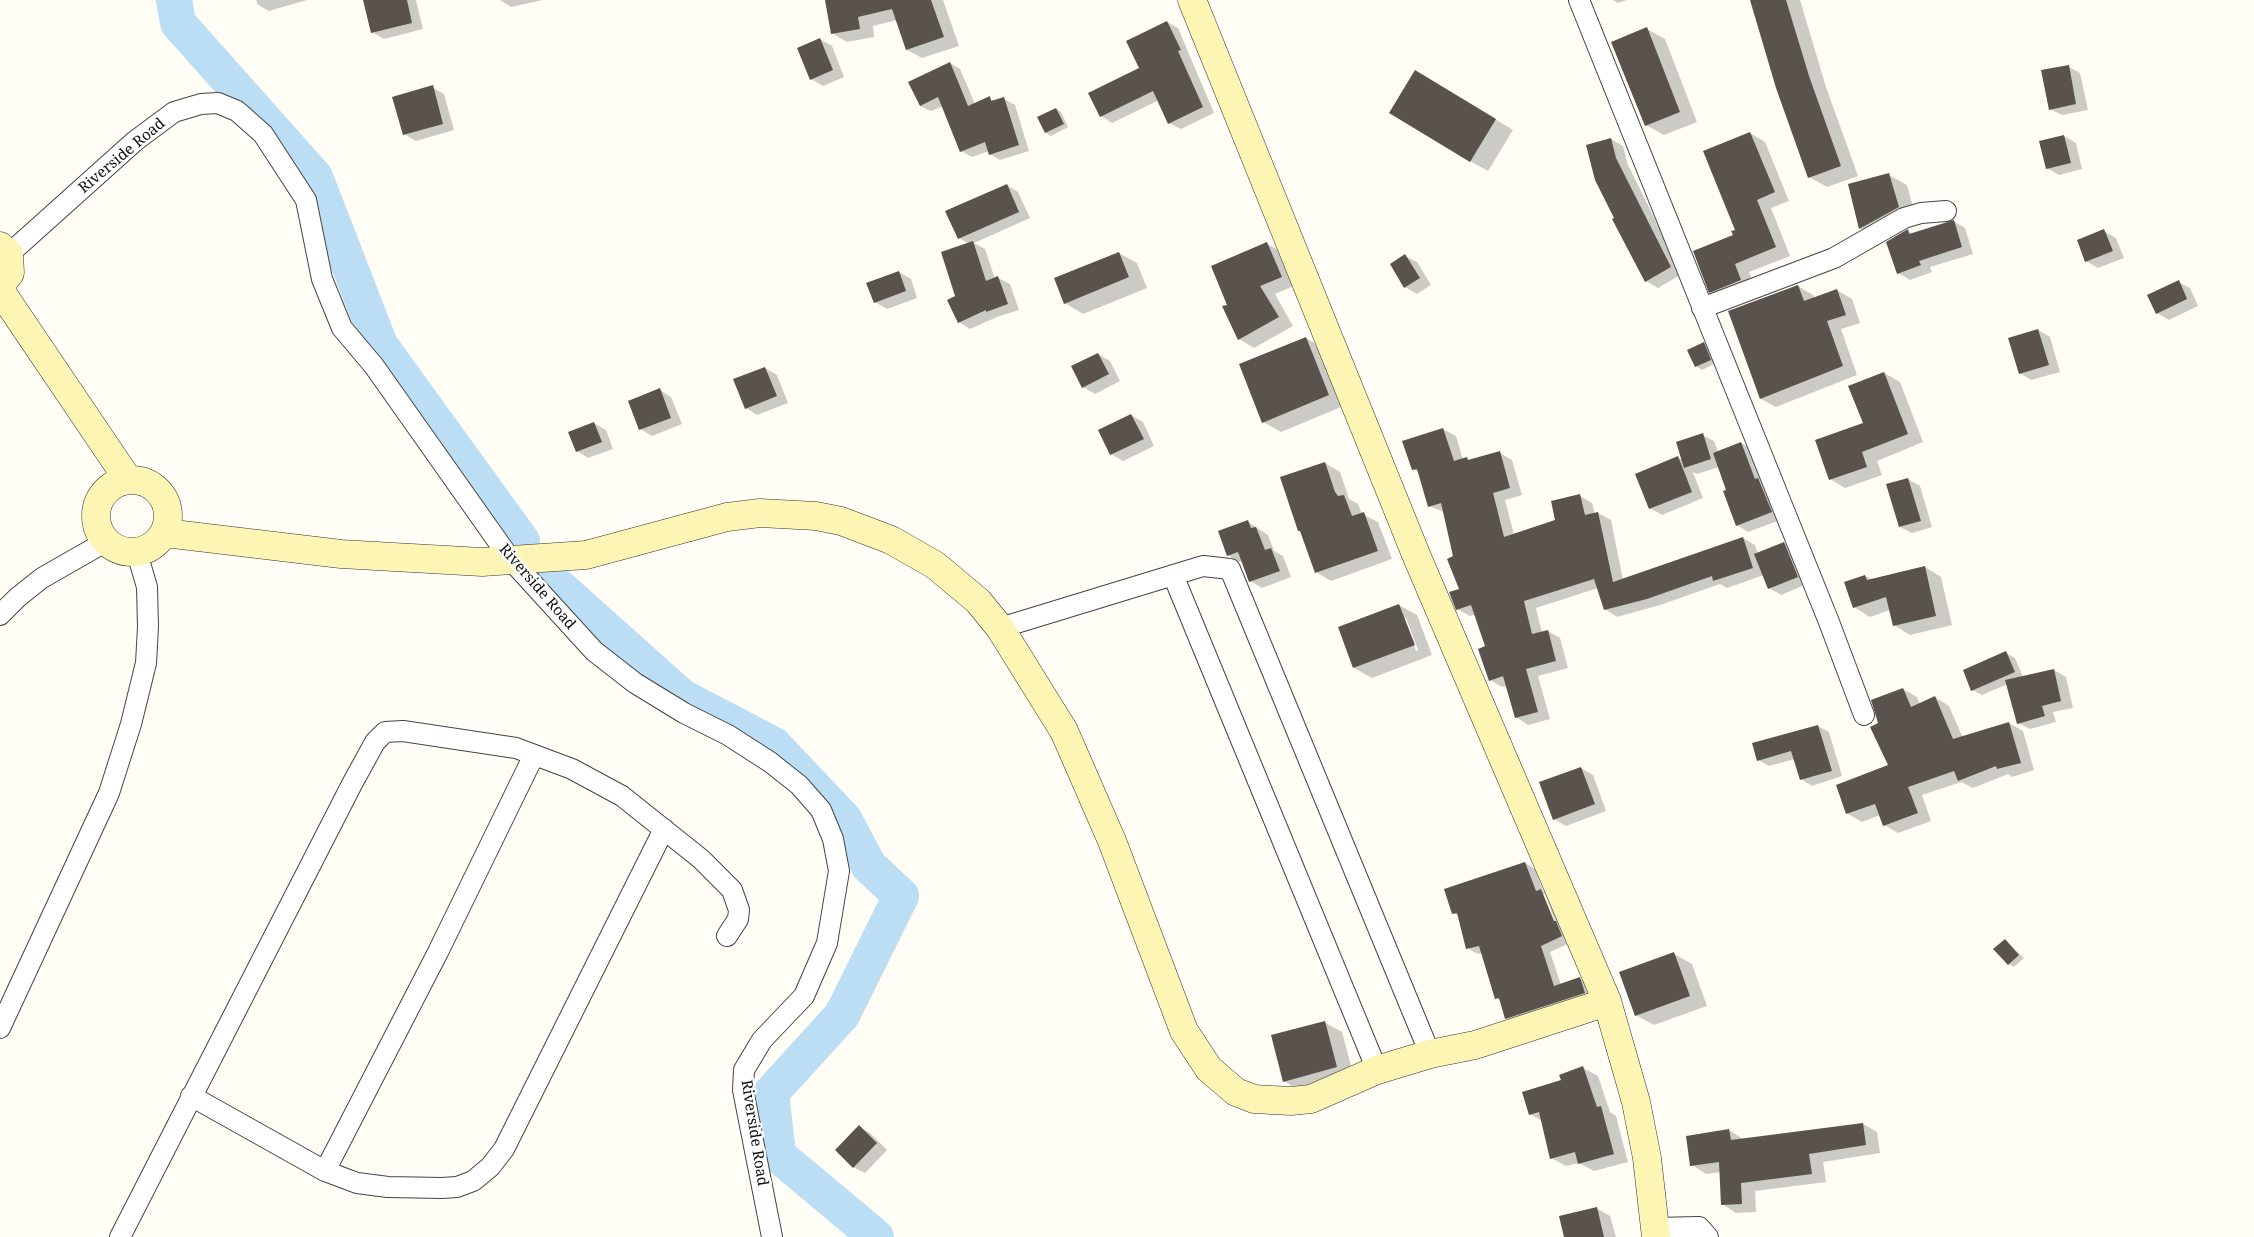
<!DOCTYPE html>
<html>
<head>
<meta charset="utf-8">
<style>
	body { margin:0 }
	canvas { display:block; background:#fffdf5 }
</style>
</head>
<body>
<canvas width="2254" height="1237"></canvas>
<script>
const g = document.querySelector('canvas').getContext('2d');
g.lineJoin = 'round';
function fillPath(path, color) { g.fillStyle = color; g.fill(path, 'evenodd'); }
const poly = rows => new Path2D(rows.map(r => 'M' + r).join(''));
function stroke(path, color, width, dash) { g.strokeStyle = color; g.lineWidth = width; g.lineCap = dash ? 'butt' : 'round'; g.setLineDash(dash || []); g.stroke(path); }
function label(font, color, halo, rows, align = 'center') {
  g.font = font + ' "Noto Serif",serif'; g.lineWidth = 5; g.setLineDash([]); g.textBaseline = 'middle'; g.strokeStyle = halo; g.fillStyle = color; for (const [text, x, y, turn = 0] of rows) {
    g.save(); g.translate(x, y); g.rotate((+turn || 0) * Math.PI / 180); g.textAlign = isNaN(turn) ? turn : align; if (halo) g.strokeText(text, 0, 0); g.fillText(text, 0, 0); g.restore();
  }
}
const shadow = poly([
	[256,0,307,0,269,11,258,5],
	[370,0,416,0,423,29,384,39,372,32],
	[500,0,543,0,511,7],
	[826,0,943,0,959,46,922,58,907,50,897,20,873,26,874,37,847,42,832,33],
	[1613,0,1627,0,1618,3],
	[1751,0,1800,0,1826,87,1858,176,1827,187,1809,177],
	[1167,22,1178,28,1214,113,1181,129,1169,123,1159,100,1112,123,1101,116,1141,68],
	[1647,29,1665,39,1697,122,1664,135,1646,125],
	[820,39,832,46,844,77,823,86,811,79],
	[950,63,960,69,975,104,989,98,995,101,1004,99,1015,105,1029,151,1000,160,990,154,989,151,972,157,961,151,943,106,931,111,920,106],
	[2069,67,2080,73,2088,110,2062,115,2050,109],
	[1434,82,1513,130,1488,171,1470,161],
	[432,87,444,94,454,130,416,141,404,134],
	[1056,109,1061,112,1068,127,1051,136,1046,133,1039,118],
	[1750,133,1765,142,1789,201,1771,208,1790,256,1749,272,1756,289,1725,300,1710,292,1737,230],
	[2064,136,2076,143,2082,169,2059,175,2047,168],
	[1611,139,1623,146,1628,165,1682,274,1658,288,1646,281,1616,218],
	[1889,175,1907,185,1916,218,1878,238,1860,228],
	[1007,185,1018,192,1030,218,974,243,985,249,995,279,998,278,1010,284,1019,310,997,317,970,329,959,322,957,296,969,244,959,238],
	[1953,221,1965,228,1973,254,1930,267,1932,272,1910,280,1898,273,1908,231,1913,234],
	[2104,231,2116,238,2124,258,2098,268,2086,261],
	[1267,244,1282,252,1296,285,1275,294,1293,326,1254,348,1239,339,1224,307,1228,305],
	[1119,253,1137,263,1147,288,1083,314,1065,303],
	[1405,256,1417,262,1431,285,1417,294,1405,287],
	[899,272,911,279,917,298,887,309,875,302],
	[2178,282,2190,288,2198,306,2169,320,2157,313],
	[1798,286,1813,295,1815,298,1837,290,1852,299,1860,323,1841,329,1857,375,1776,407,1761,399],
	[2038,330,2050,337,2060,372,2031,380,2020,373],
	[1306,338,1324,349,1346,405,1281,432,1263,422],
	[1703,344,1709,347,1716,363,1702,370,1696,366],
	[1098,354,1110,361,1120,381,1095,394,1083,387],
	[765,368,777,375,788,403,757,415,746,408],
	[1884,373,1900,382,1923,442,1877,461,1882,475,1845,488,1830,479,1864,424],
	[660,390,671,397,682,424,652,436,640,429],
	[1131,415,1143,422,1154,446,1123,461,1111,454],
	[594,423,606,430,613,449,588,458,577,451],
	[1443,429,1456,436,1463,460,1471,461,1500,453,1512,460,1522,495,1505,500,1514,535,1557,521,1580,496,1592,503,1595,514,1598,513,1611,520,1623,580,1743,538,1755,545,1758,554,1784,543,1796,550,1809,583,1781,595,1769,588,1764,575,1727,588,1720,584,1660,605,1617,617,1605,609,1598,588,1536,608,1542,633,1548,631,1560,638,1568,668,1538,676,1550,719,1528,725,1516,717,1507,686,1502,687,1490,680,1486,647,1476,614,1470,616,1457,609,1460,590,1444,512,1429,506,1420,473,1413,469],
	[1702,435,1714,441,1718,452,1741,443,1753,450,1783,519,1748,532,1737,525,1719,467,1697,474,1693,472,1703,498,1662,515,1650,508,1678,458,1683,460],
	[1325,463,1340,472,1349,499,1358,504,1362,514,1378,522,1392,559,1331,581,1316,572,1302,532,1299,531],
	[1908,479,1920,486,1932,527,1912,533,1900,527],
	[1248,522,1268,535,1274,551,1283,556,1291,577,1262,588,1250,581,1242,561,1239,562,1228,555],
	[1925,567,1941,577,1952,625,1910,635,1894,625,1890,610,1870,617,1854,607,1865,576,1872,580],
	[1399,605,1417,615,1432,655,1372,678,1354,668],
	[1403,618,1406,618,1418,650,1416,651],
	[2006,653,2015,658,2023,677,2054,670,2066,677,2073,708,2053,712,2056,722,2030,729,2018,723,2008,684,1982,695,1972,690],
	[1903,689,1917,697,1920,704,1935,697,1949,706,1963,738,2009,723,2023,731,2034,770,2012,777,2008,774,1973,788,1961,782,1922,795,1931,821,1898,833,1884,825,1880,815,1862,822,1848,814,1837,785,1890,766,1879,724],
	[1818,726,1829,732,1842,776,1812,786,1801,779,1795,759,1769,766,1758,760],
	[1581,768,1593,775,1606,811,1566,826,1554,819],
	[1525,863,1535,869,1543,891,1551,896,1572,942,1550,952,1561,985,1580,979,1590,985,1595,998,1517,1024,1506,1018,1501,1001,1496,998,1483,953,1478,954,1467,948,1459,916,1453,913],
	[1542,894,1545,894,1557,927,1555,928],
	[2005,940,2024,958,2014,967,2009,964],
	[1674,954,1692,964,1707,1006,1654,1025,1636,1015],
	[1324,1022,1342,1032,1354,1077,1302,1092,1284,1081],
	[1583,1068,1598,1076,1610,1112,1616,1116,1628,1162,1594,1171,1579,1163,1566,1166,1551,1158,1542,1121,1530,1114,1562,1081],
	[1863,1124,1877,1132,1880,1153,1823,1162,1826,1182,1755,1191,1756,1212,1736,1213,1722,1204,1721,1172,1706,1174,1692,1165,1729,1130,1743,1139],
	[859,1127,870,1133,887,1150,865,1173,853,1167],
	[1596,1208,1610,1216,1616,1237,1566,1237]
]);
const river = poly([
	[174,0,178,23,315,177,380,345,522,541],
	[550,579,682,697,774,745,844,819,869,866,901,896,842,1015,771,1093,778,1155,876,1237]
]);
const building = poly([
	[363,0,407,0,412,23,371,33],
	[825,0,931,0,944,37,906,50,892,9,858,17,860,29,831,34],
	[1750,0,1786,0,1809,76,1841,166,1808,178,1776,88],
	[1167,21,1181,50,1178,51,1203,107,1168,124,1153,91,1100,117,1088,93,1139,68,1126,41],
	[1647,27,1680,112,1645,126,1611,42],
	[820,38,833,70,810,80,797,48],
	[950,62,968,106,990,96,991,101,1004,97,1019,145,989,155,985,142,960,152,938,97,920,106,908,82],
	[2069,65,2076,104,2049,110,2041,70],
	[1415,70,1496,119,1470,162,1389,113],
	[433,85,443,124,403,135,392,97],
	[1056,108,1064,124,1045,133,1037,117],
	[1750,132,1775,192,1757,200,1776,247,1735,264,1741,280,1709,293,1693,251,1733,235,1731,231,1735,230,1703,151],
	[2064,135,2071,163,2046,169,2039,141],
	[1611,138,1616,158,1671,267,1645,282,1612,219,1614,218,1595,180,1586,145],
	[1889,173,1899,207,1859,229,1848,184],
	[1007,184,1019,212,958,239,945,211],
	[1954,220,1962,247,1919,261,1921,265,1897,274,1886,242,1908,229,1909,234],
	[2104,229,2113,251,2085,262,2077,240],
	[973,241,986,281,998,276,1008,304,986,312,986,310,958,323,947,300,955,296,941,252],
	[1267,242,1282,277,1260,286,1279,317,1238,340,1222,306,1227,305,1211,266],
	[1119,252,1129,277,1064,304,1054,278],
	[1405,254,1420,278,1404,288,1390,264],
	[899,271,906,291,874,303,866,283],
	[2179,280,2187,299,2156,314,2147,295],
	[1798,285,1804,301,1837,289,1846,315,1827,321,1843,366,1760,399,1728,311],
	[2038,329,2049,365,2019,374,2008,338],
	[1306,337,1329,395,1262,423,1239,364],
	[1704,342,1711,360,1695,367,1687,350],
	[1098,353,1109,374,1082,388,1071,366],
	[765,367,777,396,745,409,733,379],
	[1884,372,1908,434,1862,452,1867,467,1829,480,1815,440,1863,423,1848,386],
	[660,388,671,418,639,430,628,401],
	[1131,414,1144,439,1110,455,1098,430],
	[594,422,602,442,576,452,568,432],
	[1443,428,1454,461,1467,457,1468,460,1500,451,1510,488,1493,493,1504,537,1555,520,1551,501,1580,494,1585,515,1598,512,1613,582,1743,537,1753,568,1713,581,1712,576,1647,599,1604,610,1594,579,1524,601,1532,634,1548,630,1556,661,1526,669,1538,712,1515,718,1503,676,1489,681,1478,649,1485,646,1471,605,1456,610,1449,592,1459,589,1447,559,1453,556,1441,503,1428,507,1417,469,1412,470,1402,441],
	[1703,433,1711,459,1684,468,1676,442],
	[1741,442,1755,479,1758,478,1772,512,1736,526,1723,491,1726,490,1713,453],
	[1678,456,1692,492,1649,509,1635,474],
	[1325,462,1335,492,1338,496,1344,495,1352,516,1364,512,1378,551,1315,573,1300,531,1298,531,1280,477],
	[1908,478,1921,521,1899,527,1886,484],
	[1248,520,1251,528,1256,527,1265,550,1271,548,1280,571,1249,582,1238,552,1227,556,1218,531],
	[1784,542,1798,577,1768,589,1754,554],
	[1925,566,1936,616,1893,626,1886,597,1853,608,1844,582,1865,575,1867,580],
	[1399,604,1415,645,1353,668,1338,627],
	[2006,651,2015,672,1971,691,1963,670],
	[2054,669,2061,701,2042,706,2045,716,2017,724,2005,680],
	[1903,688,1911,707,1935,696,1953,739,2009,722,2021,763,1997,769,1996,766,1958,781,1954,771,1908,787,1918,813,1883,826,1875,804,1846,814,1836,785,1888,765,1870,727,1878,723,1871,700],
	[1818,725,1832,771,1800,780,1791,751,1757,761,1752,743],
	[1581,767,1595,804,1553,820,1539,782],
	[1525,862,1536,891,1541,889,1554,921,1556,921,1562,936,1541,946,1554,986,1580,977,1585,993,1505,1019,1499,998,1495,999,1479,946,1466,949,1457,913,1452,914,1444,889],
	[2005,939,2019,955,2008,965,1993,949],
	[1674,952,1690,996,1635,1016,1619,972],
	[1325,1021,1337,1067,1283,1082,1271,1035],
	[1583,1066,1597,1107,1601,1106,1614,1154,1578,1164,1575,1152,1550,1159,1539,1112,1529,1115,1522,1092,1561,1080,1559,1075],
	[1863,1123,1866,1145,1809,1154,1812,1174,1741,1183,1742,1204,1721,1205,1719,1162,1690,1166,1686,1136,1729,1129,1731,1140],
	[859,1125,877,1143,853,1168,835,1150],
	[1597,1207,1604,1237,1564,1237,1559,1216]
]);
const street = poly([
	[1579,0,1829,622,1864,715],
	[9,254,135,141,174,112,201,104,218,103,237,111,263,134,306,200,322,279,342,328,374,366,511,560,594,651,635,683,684,713,728,735,770,762,799,785,821,810,833,839,839,871,827,943,804,996,762,1040,744,1070,743,1090,772,1237],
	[1702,308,1834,258,1904,218,1921,213,1946,211],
	[1173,575,1377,1070],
	[0,615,18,597,42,578,105,542],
	[1000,628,1203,566,1230,569,1430,1054],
	[0,1028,109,793,131,724,146,663,148,627,147,587,137,553],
	[191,1096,325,1171,357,1183,388,1187,442,1188,457,1187,473,1181,490,1167,504,1149,664,829],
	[325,1171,438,952,534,755],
	[1655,1228,1699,1227,1708,1237],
	[120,1237,352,784,375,742,385,732,403,731,516,748,572,769,622,796,701,859,732,890,739,910,738,919,727,936]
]);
const secondary = poly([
	[1192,0,1417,557,1607,1001,1636,1102,1647,1158,1656,1237],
	[0,246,9,254,10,273,0,286],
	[0,290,127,478],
	'96 516a36 36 0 1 1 72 0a36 36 0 1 1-72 0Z',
	[165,533,341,554,482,562,586,555,727,517,760,513,816,516,841,521,891,540,935,565,978,601,1000,628,1064,731,1112,841,1184,1031,1209,1069,1236,1092,1254,1099,1272,1100,1291,1101,1311,1099,1377,1070,1430,1054,1475,1045,1607,1002]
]);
const streetNames = [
	["Riverside Road",122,156,-40],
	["Riverside Road",537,587,49],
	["Riverside Road",754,1133,81]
];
fillPath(shadow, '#0003');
stroke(river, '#bbdef4', 36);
fillPath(building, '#59524d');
stroke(street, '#444', 22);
stroke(secondary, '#333', 29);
stroke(street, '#fff', 20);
stroke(secondary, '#fcf5b3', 28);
label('15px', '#111', '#fff', streetNames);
</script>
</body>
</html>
